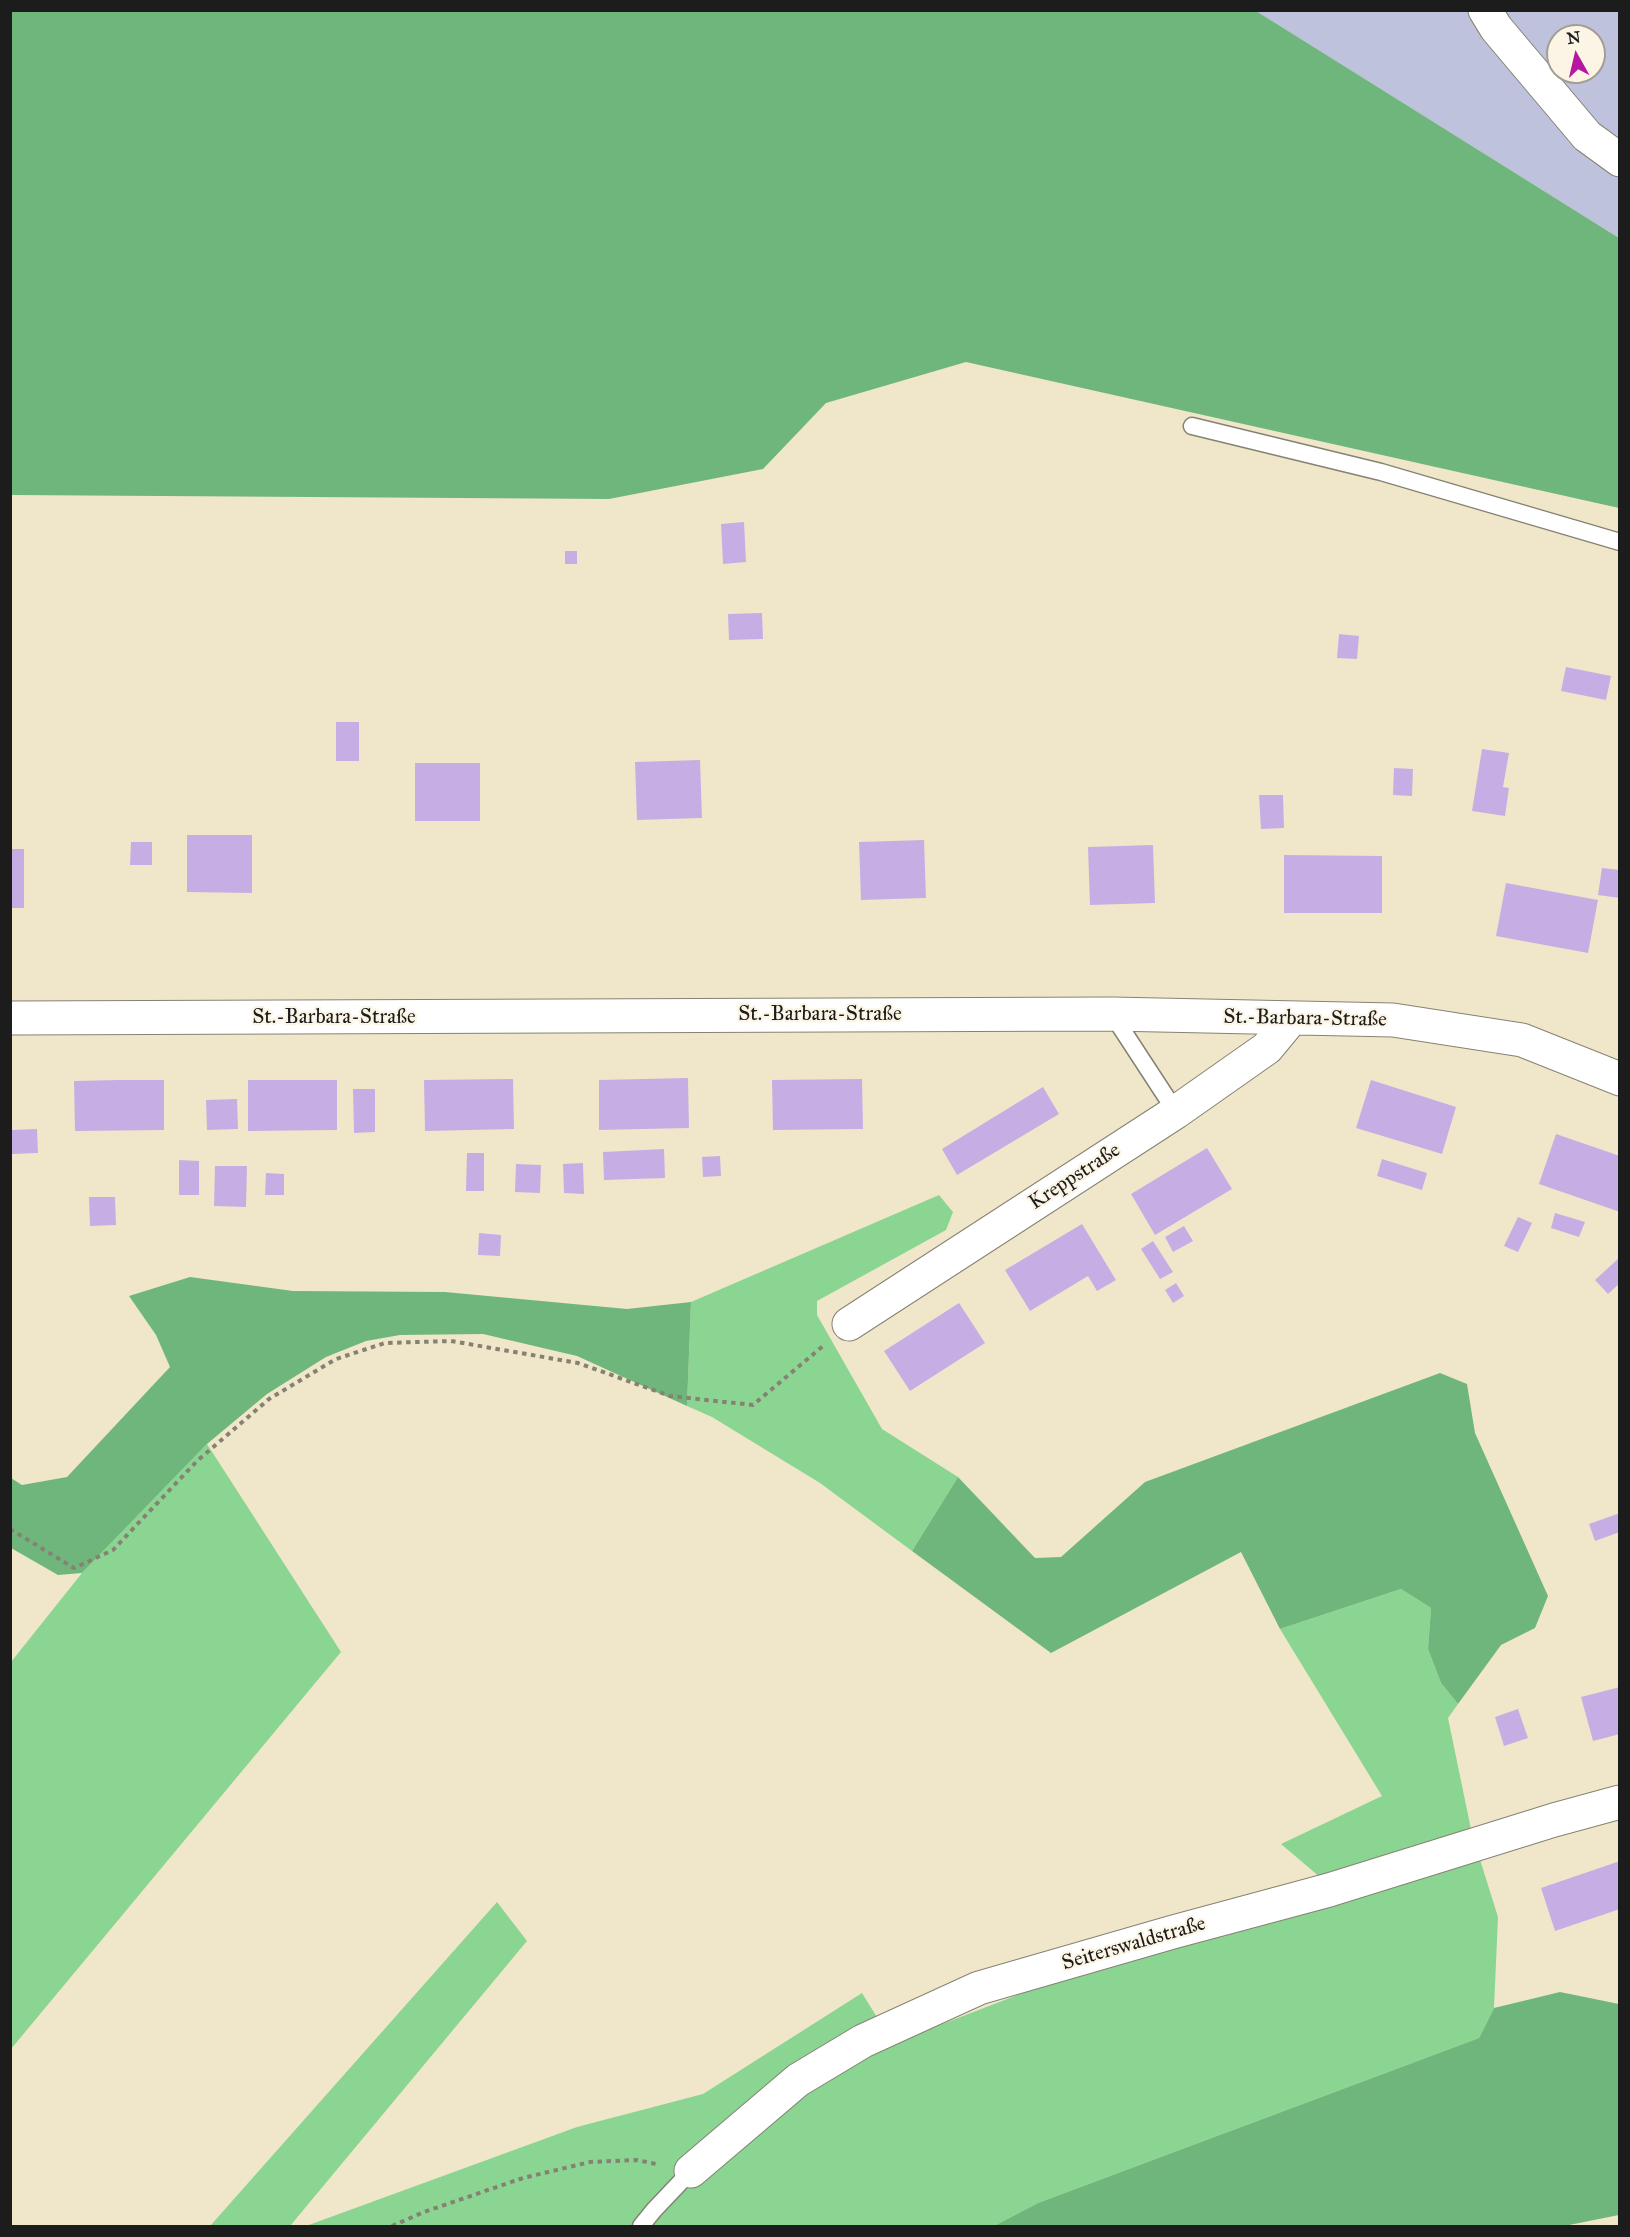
<!DOCTYPE html>
<html>
<head>
<meta charset="utf-8">
<style>
	body { margin:0 }
	#map { position:relative; width:1630px; height:2237px; overflow:hidden; background:#f0e7ca; font-family:"IM FELL Great Primer",serif }
	canvas { display:block }
	.frame { position:absolute; inset:0; border:12px solid #1c1c1c; pointer-events:none }
	.north { position:absolute; left:1546px; top:24px; width:60px; height:60px; box-sizing:border-box; background:#fcf5e5; border:2px solid #a29e95; border-radius:50%; rotate:352deg; font-size:16px; font-weight:700; line-height:24px; text-align:center; color:#1c1c1c }
	.north::after { content:''; display:block; margin:auto; width:21px; height:27px; background:#b5179e; clip-path:polygon(50% 0,100% 100%,50% 72%,0 100%) }
</style>
</head>
<body>
<div id="map">
<canvas width="1630" height="2237"></canvas>
<div class="frame"></div>
<div class="north">N</div>
</div>
<script>
const g = document.querySelector('canvas').getContext('2d');
g.lineJoin = 'round';
function fillPath(path, color) { g.fillStyle = color; g.fill(path, 'evenodd'); }
const poly = rows => new Path2D(rows.map(r => 'M' + r).join(''));
function stroke(path, color, width, dash) { g.strokeStyle = color; g.lineWidth = width; g.lineCap = dash ? 'butt' : 'round'; g.setLineDash(dash || []); g.stroke(path); }
function label(font, color, halo, rows, align = 'center') {
  g.font = font + ' "IM FELL Great Primer",serif'; g.lineWidth = 4.5; g.setLineDash([]); g.textBaseline = 'middle'; g.strokeStyle = halo; g.fillStyle = color; for (const [text, x, y, turn = 0] of rows) {
    g.save(); g.translate(x, y); g.rotate((+turn || 0) * Math.PI / 180); g.textAlign = isNaN(turn) ? turn : align; if (halo) g.strokeText(text, 0, 0); g.fillText(text, 0, 0); g.restore();
  }
}
const industrial = poly([
	[1256,11,1619,11,1619,238,1321,52],
	[1558,36,1594,36,1594,72,1558,72]
]);
const green = poly([
	[939,1195,953,1212,946,1230,817,1301,817,1315,882,1429,958,1477,912,1551,820,1483,712,1417,687,1406,691,1302],
	[207,1444,341,1652,11,2049,11,1662,82,1573],
	[1401,1589,1431,1608,1428,1649,1441,1683,1458,1704,1448,1718,1472,1834,1498,1917,1494,2008,1479,2038,1038,2203,994,2226,306,2226,577,2127,703,2094,862,1993,893,2043,1321,1878,1281,1844,1382,1796,1280,1629],
	[497,1902,527,1941,290,2226,210,2226]
]);
const forest = poly([
	[11,10,1256,11,1619,238,1619,508,966,362,826,403,763,469,609,499,11,495],
	[190,1277,293,1291,445,1292,627,1309,691,1302,687,1406,577,1356,483,1334,400,1335,366,1341,326,1357,267,1394,207,1444,82,1573,58,1575,11,1548,11,1478,22,1485,67,1477,170,1367,156,1335,129,1296],
	[1440,1373,1467,1384,1475,1433,1548,1596,1535,1628,1501,1645,1458,1704,1441,1683,1428,1649,1431,1608,1401,1589,1280,1629,1241,1552,1051,1653,912,1551,958,1477,1035,1558,1061,1557,1145,1482],
	[1560,1992,1619,2004,1619,2215,1564,2226,994,2226,1038,2203,1479,2038,1494,2008]
]);
const building = poly([
	[744,522,746,562,723,564,721,524],
	[565,551,577,551,577,564,565,564],
	[762,613,763,639,729,640,728,614],
	[1339,634,1359,636,1357,659,1337,658],
	[1566,667,1611,676,1606,700,1561,691],
	[336,722,359,722,359,761,336,761],
	[1482,749,1509,753,1503,787,1509,788,1505,816,1472,811],
	[700,760,702,818,637,820,635,762],
	[415,763,480,763,480,821,415,821],
	[1394,768,1413,769,1412,796,1393,795],
	[1259,795,1283,795,1284,828,1261,829],
	[187,835,252,835,252,893,187,892],
	[924,840,926,898,861,900,859,842],
	[131,842,152,842,152,865,130,865],
	[1153,845,1155,903,1090,905,1088,847],
	[10,849,24,849,24,908,10,908],
	[1284,855,1382,856,1382,913,1284,913],
	[1602,868,1620,870,1620,898,1598,895],
	[1506,883,1598,900,1588,953,1496,936],
	[688,1078,689,1128,599,1130,599,1080],
	[513,1079,514,1129,425,1131,424,1080],
	[862,1079,863,1129,773,1130,772,1080],
	[119,1080,164,1080,164,1130,75,1131,74,1081],
	[248,1080,337,1080,337,1130,248,1131],
	[1371,1080,1456,1107,1442,1154,1356,1128],
	[1043,1087,1059,1114,957,1175,942,1149],
	[353,1089,375,1089,375,1132,354,1133],
	[237,1099,238,1129,207,1130,206,1100],
	[37,1129,38,1153,12,1154,11,1130],
	[1556,1134,1620,1156,1620,1212,1539,1184],
	[1207,1148,1232,1189,1155,1235,1131,1194],
	[664,1149,665,1178,604,1180,603,1152],
	[467,1153,484,1153,484,1191,466,1191],
	[720,1156,721,1176,703,1177,702,1157],
	[1382,1159,1427,1173,1422,1190,1377,1176],
	[179,1160,199,1161,199,1195,179,1195],
	[583,1163,584,1194,564,1193,563,1164],
	[516,1164,541,1165,540,1193,515,1192],
	[215,1166,247,1166,246,1207,214,1206],
	[266,1173,284,1174,284,1195,265,1195],
	[89,1197,115,1197,116,1225,90,1226],
	[1555,1213,1585,1222,1579,1237,1551,1228],
	[1518,1217,1532,1223,1518,1252,1504,1246],
	[1082,1224,1116,1280,1097,1291,1088,1276,1030,1311,1005,1270],
	[1184,1226,1193,1241,1173,1252,1165,1237],
	[479,1233,501,1235,500,1256,478,1255],
	[1153,1241,1173,1272,1160,1279,1141,1249],
	[1620,1257,1620,1283,1608,1294,1595,1280],
	[1176,1283,1184,1296,1173,1303,1165,1290],
	[959,1303,985,1343,910,1391,884,1351],
	[1620,1513,1620,1532,1595,1541,1589,1524],
	[1620,1687,1620,1734,1593,1741,1581,1697],
	[1518,1709,1528,1738,1504,1746,1495,1717],
	[1620,1861,1620,1909,1555,1931,1541,1888]
]);
const path = poly([
	[10,1529,74,1568,113,1550,197,1461,269,1399,336,1359,385,1343,451,1341,578,1363,670,1396,753,1405,823,1346],
	[392,2226,424,2212,523,2178,590,2162,637,2160,656,2164]
]);
const lane = poly([
	[1192,426,1381,472,1620,542],
	[1112,1014,1176,1112],
	[641,2226,654,2210,691,2171]
]);
const street = poly([
	[1485,10,1496,28,1587,136,1620,160],
	[10,1018,1112,1014,1393,1020,1522,1040,1620,1079],
	[849,1324,1176,1112,1267,1048,1291,1019],
	[691,2171,798,2080,863,2041,979,1988,1173,1932,1329,1890,1554,1820,1620,1802]
]);
const streetNames = [
	["St.-Barbara-Straße",820,1015],
	["St.-Barbara-Straße",334,1018],
	["St.-Barbara-Straße",1305,1019,1],
	["Kreppstraße",1075,1177,-33],
	["Seiterswaldstraße",1134,1944,-16]
];
fillPath(industrial, '#bfc2dd');
fillPath(green, '#8ad592');
fillPath(forest, '#6fb67c');
fillPath(building, '#c6aee4');
stroke(lane, '#868273', 19);
stroke(street, '#868273', 35);
stroke(path, '#868273', 4, [4.5, 4.5]);
stroke(lane, '#fff', 16);
stroke(street, '#fff', 33);
label('21px', '#1c1c1c', '#fcf5e5', streetNames);
</script>
</body>
</html>
